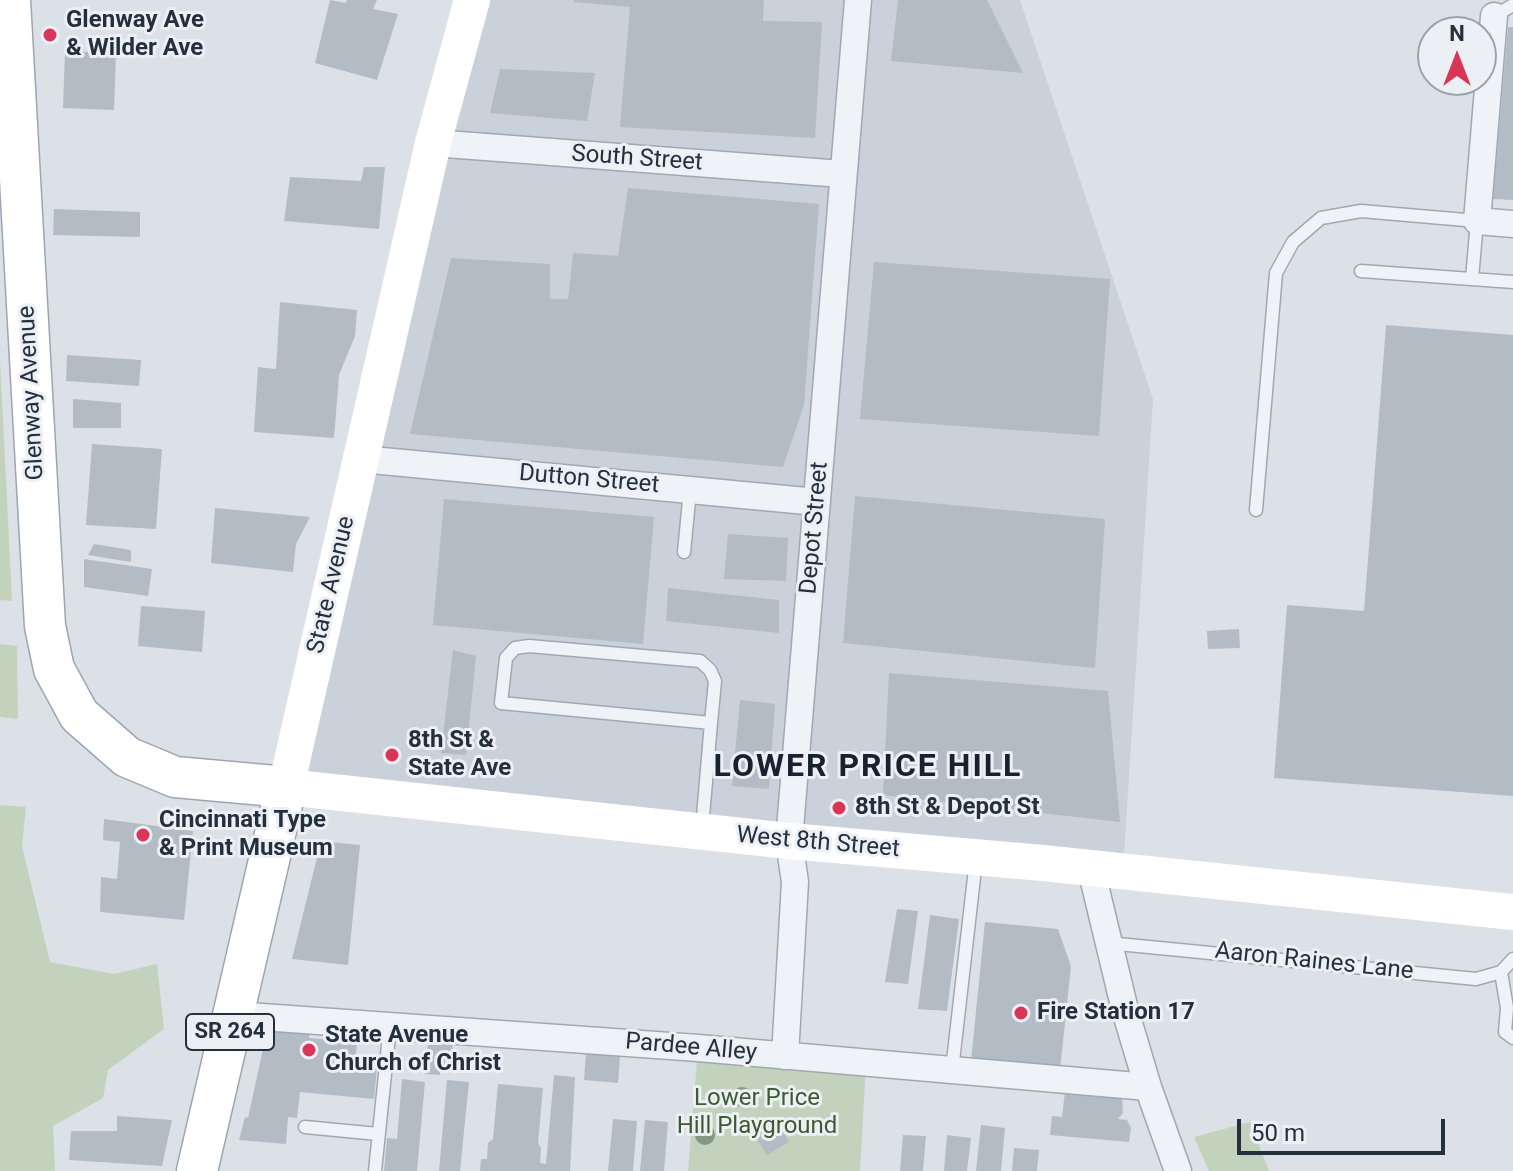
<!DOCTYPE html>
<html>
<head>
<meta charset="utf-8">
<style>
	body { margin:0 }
	#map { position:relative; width:1513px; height:1171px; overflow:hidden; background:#dce1e8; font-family:Roboto,sans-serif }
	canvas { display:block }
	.north { position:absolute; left:1417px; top:16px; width:80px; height:80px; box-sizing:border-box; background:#ecf0f5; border:2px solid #9ca3ac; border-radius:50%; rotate:0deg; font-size:22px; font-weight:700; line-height:32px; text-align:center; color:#25303f }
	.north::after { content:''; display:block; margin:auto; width:28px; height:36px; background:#d93556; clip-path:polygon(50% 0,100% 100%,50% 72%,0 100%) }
	.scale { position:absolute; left:1237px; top:1119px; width:208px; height:36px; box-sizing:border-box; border:4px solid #25303f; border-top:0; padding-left:10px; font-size:24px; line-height:28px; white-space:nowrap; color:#25303f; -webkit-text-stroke:6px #ecf0f5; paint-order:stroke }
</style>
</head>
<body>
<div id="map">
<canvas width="1513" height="1171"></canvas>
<div class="north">N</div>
<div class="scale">50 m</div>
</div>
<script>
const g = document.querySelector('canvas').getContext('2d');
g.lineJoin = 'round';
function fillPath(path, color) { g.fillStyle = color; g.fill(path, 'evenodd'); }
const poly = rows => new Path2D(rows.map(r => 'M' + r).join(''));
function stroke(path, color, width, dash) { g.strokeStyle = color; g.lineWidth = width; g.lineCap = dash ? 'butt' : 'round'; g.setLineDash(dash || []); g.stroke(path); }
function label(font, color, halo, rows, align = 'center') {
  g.font = font + ' Roboto,sans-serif'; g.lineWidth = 6; g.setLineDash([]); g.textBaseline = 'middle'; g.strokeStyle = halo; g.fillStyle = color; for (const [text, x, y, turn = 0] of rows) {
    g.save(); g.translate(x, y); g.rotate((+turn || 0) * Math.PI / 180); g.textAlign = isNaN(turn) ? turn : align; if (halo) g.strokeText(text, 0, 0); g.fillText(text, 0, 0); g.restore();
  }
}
const built = poly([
	[472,0,1020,0,1153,399,1123,870,286,787]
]);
const green = poly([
	[0,359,12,601,0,600],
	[0,644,17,646,18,719,0,717],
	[0,805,26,807,22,846,50,962,114,974,157,964,164,1029,108,1070,103,1098,53,1126,55,1171,0,1171],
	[698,1048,866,1064,860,1171,688,1171],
	[1250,1122,1269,1171,1209,1171,1194,1137]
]);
const building = poly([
	[330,0,346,3,347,0,377,0,373,9,398,14,377,80,315,63],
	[574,0,764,0,763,21,822,22,815,138,620,127,630,7,574,2],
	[898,0,987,0,1023,73,891,61],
	[1508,27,1513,27,1513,200,1493,199],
	[65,51,116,53,114,110,63,108],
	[500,69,595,73,587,121,490,113],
	[364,167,385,167,379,229,284,221,290,177,361,181],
	[628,188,819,204,804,405,783,467,410,434,451,258,550,264,550,299,568,299,573,253,618,256],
	[54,209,140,212,140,237,53,235],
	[874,262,1110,279,1099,436,860,419],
	[280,302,357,310,355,336,339,375,334,438,254,432,258,367,276,369],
	[1386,325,1513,335,1513,796,1274,778,1287,605,1364,611],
	[67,355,141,360,139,386,66,381],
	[73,399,121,403,121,428,73,428],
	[92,444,162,449,156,529,86,525],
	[855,496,1105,519,1095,668,843,643],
	[444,499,654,517,643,644,433,625],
	[215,508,310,517,296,544,293,572,211,563],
	[728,534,788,538,786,581,724,579],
	[94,544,131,550,131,562,88,555],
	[84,559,152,569,148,596,84,587],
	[668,588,779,600,779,633,666,621],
	[141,606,205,611,202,652,138,646],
	[1239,629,1240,648,1208,649,1207,631],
	[453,650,476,656,466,755,441,753],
	[889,673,1108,691,1120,822,883,795],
	[740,700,775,704,769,789,732,786],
	[104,819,193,831,184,920,100,912,101,877,117,879,120,842,103,840],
	[321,841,360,845,348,965,292,959],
	[897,909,918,911,908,984,885,982],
	[930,915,959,919,947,1011,918,1009],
	[985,922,1058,929,1071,966,1060,1070,971,1061],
	[268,1026,310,1030,309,1038,357,1042,355,1065,377,1067,374,1099,300,1092,297,1118,288,1117,286,1144,239,1140,245,1117,248,1118],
	[428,1042,453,1044,450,1070,440,1070,440,1075,425,1074],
	[586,1053,620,1056,618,1083,584,1080],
	[554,1075,575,1077,570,1171,480,1171,481,1159,487,1159,488,1143,493,1139,498,1084,543,1088,538,1143,541,1148,540,1163,546,1164],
	[402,1079,425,1082,417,1171,384,1171,387,1138,397,1139],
	[447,1080,469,1082,460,1171,439,1171],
	[1065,1092,1122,1097,1123,1113,1118,1119,1127,1120,1131,1128,1129,1142,1050,1135,1052,1116,1062,1117],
	[117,1116,172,1120,162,1166,69,1160,71,1131,117,1131],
	[613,1119,637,1121,633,1171,608,1171],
	[776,1119,789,1142,767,1155,753,1133],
	[645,1120,668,1122,664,1171,640,1171],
	[981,1125,1005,1128,1001,1171,976,1171],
	[903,1135,926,1136,923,1171,900,1171],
	[947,1135,971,1138,967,1171,944,1171],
	[1014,1148,1039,1150,1037,1171,1012,1171]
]);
const lane = poly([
	[1494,16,1513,5],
	[1361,271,1513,282],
	[1256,510,1276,273,1293,242,1321,218,1361,211,1477,221,1472,279],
	[684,552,690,490],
	[702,828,711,723,501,703,506,658,515,648,529,646,700,661,710,670,715,681,711,723],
	[1108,943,1476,979,1501,972,1513,959],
	[1501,972,1507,1008,1505,1032,1513,1038],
	[952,1070,976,860],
	[305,1127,378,1134],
	[375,1171,390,1026]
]);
const street = poly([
	[1494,16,1477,221,1513,224],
	[433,143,842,174],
	[361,459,817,502],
	[1091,869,1125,1010,1148,1087,1178,1171],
	[234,1015,698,1048,1148,1087],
	[785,1056,795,882,789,841,858,0]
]);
const secondary = poly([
	[472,0,433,143,286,787,789,841,1043,863,1513,912]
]);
const primary = poly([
	[10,0,45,626,54,669,79,715,127,757,175,777,286,787,197,1171]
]);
const trees = [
	[742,1097],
	[705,1135]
];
const markers = [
	[50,35,8,"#d93556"],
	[392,755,8,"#d93556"],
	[839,808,8,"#d93556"],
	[143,835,8,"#d93556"],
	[1021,1013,8,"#d93556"],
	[309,1050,8,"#d93556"]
];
const shields = [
	[230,1032,88]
];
const shieldNames = [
	["SR 264",230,1032]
];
const poiNames = [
	["Glenway Ave",66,21],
	["& Wilder Ave",66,49],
	["8th St &",408,741],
	["State Ave",408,769],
	["8th St & Depot St",855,808],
	["Cincinnati Type",159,821],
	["& Print Museum",159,849],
	["Fire Station 17",1037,1013],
	["State Avenue",325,1036],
	["Church of Christ",325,1064]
];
const streetNames = [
	["South Street",637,159,4],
	["Glenway Avenue",32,393,-93],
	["Dutton Street",589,480,5],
	["Depot Street",815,528,-85],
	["State Avenue",332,585,-77],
	["West 8th Street",818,843,5],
	["Aaron Raines Lane",1314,962,6],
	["Pardee Alley",691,1048,5]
];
const parkNames = [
	["Lower Price",757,1099],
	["Hill Playground",757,1127]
];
const districtNames = [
	["LOWER PRICE HILL",868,768]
];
fillPath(built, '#cad1da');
fillPath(green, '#c3d2bd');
fillPath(building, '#b3bbc5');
stroke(lane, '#a1a8b2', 15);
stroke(street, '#a1a8b2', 29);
stroke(primary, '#9ba6b4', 43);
stroke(lane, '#eff2f6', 12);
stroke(street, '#eff2f6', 26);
stroke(secondary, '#fff', 36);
stroke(primary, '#fff', 40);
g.fillStyle = '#839883';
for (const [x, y] of trees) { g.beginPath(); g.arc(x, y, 10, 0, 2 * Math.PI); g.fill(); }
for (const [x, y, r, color] of markers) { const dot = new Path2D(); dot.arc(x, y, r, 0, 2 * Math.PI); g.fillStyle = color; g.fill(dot); stroke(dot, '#ecf0f5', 3); }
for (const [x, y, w] of shields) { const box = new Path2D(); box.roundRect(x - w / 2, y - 18, w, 36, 6); g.fillStyle = '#ecf0f5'; g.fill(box); stroke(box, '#25303f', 2); }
label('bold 22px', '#25303f', null, shieldNames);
label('bold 24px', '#25303f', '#ecf0f5', poiNames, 'left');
label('24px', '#25303f', '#ecf0f5', streetNames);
label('24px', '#3b5c31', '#ecf0f5', parkNames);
g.letterSpacing = '2px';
label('bold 32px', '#172130', '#ecf0f5', districtNames);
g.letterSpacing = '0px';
</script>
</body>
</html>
